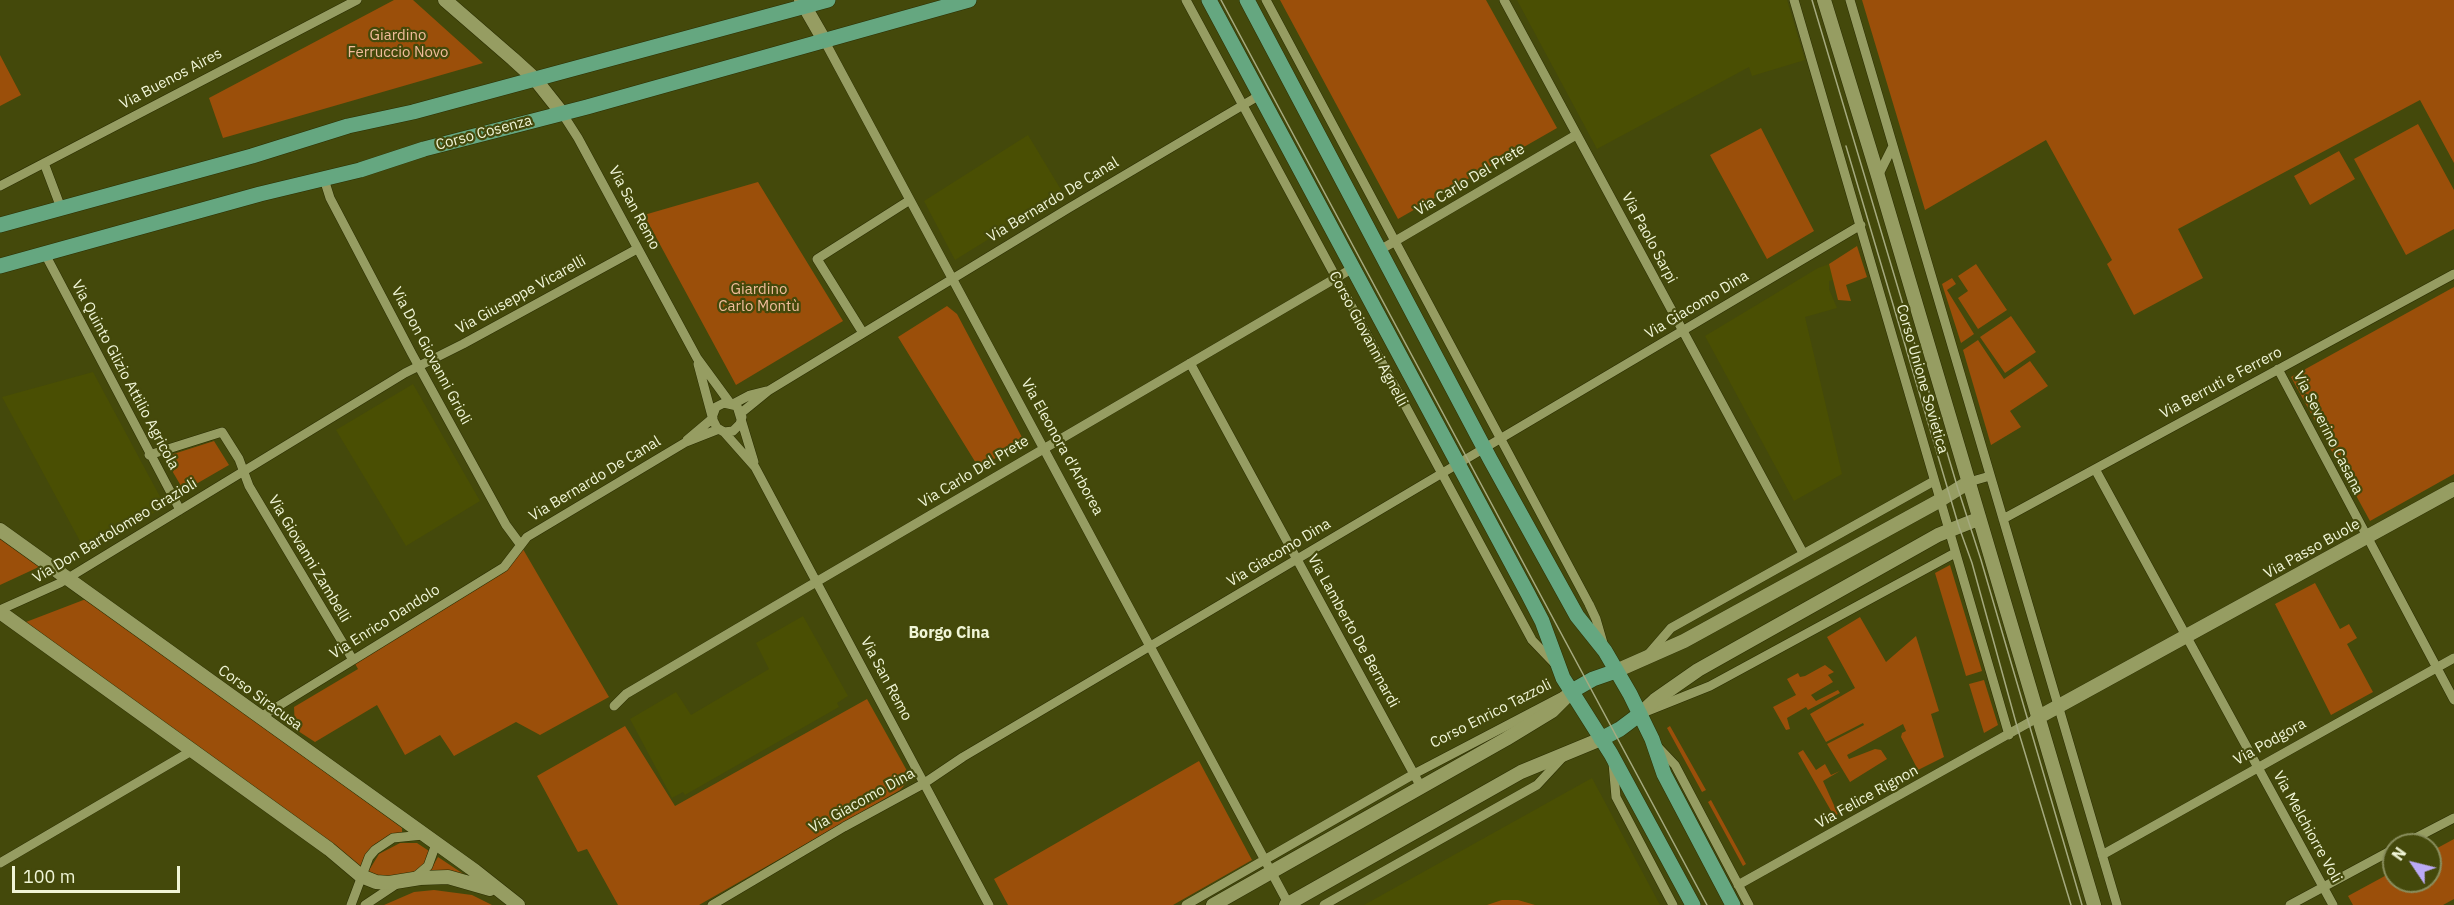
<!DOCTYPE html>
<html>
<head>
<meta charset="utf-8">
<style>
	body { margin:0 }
	#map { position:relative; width:2454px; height:905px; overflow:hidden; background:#44490b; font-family:"IBM Plex Sans",sans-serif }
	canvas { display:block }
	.north { position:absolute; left:2382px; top:833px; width:60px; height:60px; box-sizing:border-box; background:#44490b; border:2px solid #898e5d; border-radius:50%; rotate:305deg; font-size:16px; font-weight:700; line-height:24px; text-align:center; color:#f0f5d7 }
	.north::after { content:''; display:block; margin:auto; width:21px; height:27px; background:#bbaaf6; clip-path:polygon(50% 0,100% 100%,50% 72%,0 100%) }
	.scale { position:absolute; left:12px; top:866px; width:168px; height:27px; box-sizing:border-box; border:3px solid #f0f5d7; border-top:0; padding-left:8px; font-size:18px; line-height:21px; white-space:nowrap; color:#f0f5d7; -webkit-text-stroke:4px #44490b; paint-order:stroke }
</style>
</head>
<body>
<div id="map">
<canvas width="2454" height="905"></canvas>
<div class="north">N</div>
<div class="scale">100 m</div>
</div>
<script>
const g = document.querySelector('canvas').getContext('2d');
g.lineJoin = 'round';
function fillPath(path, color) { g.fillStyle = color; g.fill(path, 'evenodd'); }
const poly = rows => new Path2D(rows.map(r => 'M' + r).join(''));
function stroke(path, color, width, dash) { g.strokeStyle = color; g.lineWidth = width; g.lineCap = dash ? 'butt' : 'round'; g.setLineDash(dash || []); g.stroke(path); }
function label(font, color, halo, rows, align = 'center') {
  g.font = font + ' "IBM Plex Sans",sans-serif'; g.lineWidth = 4.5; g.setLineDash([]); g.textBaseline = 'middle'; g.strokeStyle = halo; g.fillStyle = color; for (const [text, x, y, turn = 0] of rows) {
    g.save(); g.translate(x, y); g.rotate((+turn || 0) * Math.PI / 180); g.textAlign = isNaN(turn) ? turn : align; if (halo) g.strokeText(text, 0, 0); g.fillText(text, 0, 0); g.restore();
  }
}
const built = poly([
	[1517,0,1787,0,1805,60,1752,76,1749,67,1597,149],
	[1028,135,1063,193,955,260,924,201],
	[1829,264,1834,280,1829,281,1829,289,1837,308,1805,317,1842,474,1794,501,1705,336,1818,268],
	[93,372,165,506,87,554,2,397],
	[413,384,480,501,406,546,336,430],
	[803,616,848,696,837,703,839,707,685,795,683,792,672,798,630,719,676,692,691,715,769,669,756,643],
	[1592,778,1660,905,1364,905]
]);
const green = poly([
	[394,0,413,0,483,63,223,138,209,98],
	[1280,0,1486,0,1557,128,1398,219],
	[1862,0,2454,0,2454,163,2420,100,2178,229,2203,278,2134,315,2107,264,2112,260,2046,140,1925,210],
	[0,55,21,95,0,106],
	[2418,124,2454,190,2454,229,2406,255,2354,159],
	[1761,128,1814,231,1767,259,1710,155],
	[2339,151,2355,179,2310,205,2294,176],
	[758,182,843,321,736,385,644,215],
	[1857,246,1867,277,1846,285,1851,301,1838,300,1829,264],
	[1976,264,2007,310,1978,329,1958,298,1968,291,1958,276],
	[1952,278,1956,284,1947,290,1974,334,1961,343,1942,284],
	[2454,287,2454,474,2370,521,2291,377],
	[947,306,957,314,1024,441,979,468,898,337],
	[2011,316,2036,352,2005,373,1980,337],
	[1978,340,2004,379,2030,361,2048,386,2010,411,2021,427,1991,445,1963,350],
	[214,441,229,465,184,491,164,457],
	[0,537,41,566,0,585],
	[520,544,609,697,540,735,516,722,454,756,440,735,405,755,377,705,315,742,295,729,294,707,358,669,353,660,504,567],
	[1950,565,1982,671,1966,676,1935,573],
	[2315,583,2340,629,2349,624,2357,638,2347,644,2373,692,2331,715,2275,604],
	[86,599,402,828,402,833,388,837,375,844,361,867,26,622],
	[1860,617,1886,662,1916,636,1939,711,1931,714,1944,757,1918,770,1901,737,1902,733,1906,731,1903,724,1847,755,1849,759,1875,749,1881,750,1887,759,1850,782,1827,744,1864,725,1863,723,1826,742,1810,714,1855,688,1827,637],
	[1825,665,1834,672,1828,675,1833,682,1811,695,1816,701,1838,690,1840,693,1808,710,1806,707,1787,718,1790,729,1786,730,1773,707,1796,695,1787,679,1798,673,1800,677,1805,676],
	[1984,680,1998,725,1984,733,1969,684],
	[867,699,911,778,900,790,699,905,618,905,587,849,578,852,537,776,625,726,675,806],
	[1670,726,1706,790,1702,792,1667,728],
	[1803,750,1816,770,1825,764,1831,775,1840,771,1823,781,1838,814,1834,816,1798,753],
	[1199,761,1252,860,1173,905,1008,905,994,879],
	[1711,800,1746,864,1743,866,1708,802],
	[2454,839,2454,899,2443,905,2353,905,2348,896,2394,871,2394,881,2430,881,2430,852],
	[400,843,417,843,429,851,424,864,419,870,405,878,378,876,368,872,379,854],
	[438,857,465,875,429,873],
	[434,890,472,895,492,905,384,905,414,892],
	[1502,900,1518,900,1535,905,1487,905]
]);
const street = poly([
	[1186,0,1532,640,1554,663],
	[1266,0,1589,604,1596,619,1603,643],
	[1504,0,1803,553],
	[1794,0,2009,735],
	[1850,0,2117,905],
	[824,40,1289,905],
	[562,113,578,138,697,358,730,403],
	[44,163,61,208],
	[1878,176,1893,146],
	[324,179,330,198,412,354,506,525,520,544],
	[0,186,357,0],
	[1380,250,1576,135],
	[45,254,180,510],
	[863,333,817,259,910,200],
	[1190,363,1421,787],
	[698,364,713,420,717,428,724,432,733,431,740,424,742,417],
	[2278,369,2454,700],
	[733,404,750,395,766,391],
	[741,413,768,391,1069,208,1260,95],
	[713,415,716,407,724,403,737,406,754,462],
	[724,432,755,467,989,905],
	[687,440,713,418],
	[149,455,222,432,239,459,249,486,353,660],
	[2095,469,2333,905],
	[1969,482,1990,476],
	[2003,519,2454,274],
	[0,610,60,583,405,373,463,344,637,249],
	[1646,657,1671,628,1934,481],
	[614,706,626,694,799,592,1353,268],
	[1645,712,1710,686,1955,553],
	[259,718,504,567,527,537,686,442,719,429],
	[1658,747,1675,765,1749,905],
	[1613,763,1616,797,1673,905],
	[2402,845,2454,818],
	[2102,855,2454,658],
	[0,863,193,750],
	[414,878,428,866,436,844],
	[1738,885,2037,718],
	[351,905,369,857,375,850,393,838,423,835],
	[365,905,395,885],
	[712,905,844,827,923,784,963,757,1861,225],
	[1186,905,1414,774,1565,695],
	[1324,905,1537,785,1563,757],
	[2290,905,2394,849]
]);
const secondary = poly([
	[445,0,513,59,535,79,562,113],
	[801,0,824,40],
	[1824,0,1878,176,2094,905],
	[0,530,475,871,518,905],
	[0,612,329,849,361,876,376,882,389,883,420,878,448,877,490,889],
	[1616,671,1684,641,1937,502,1969,482],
	[1640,714,1655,700,1698,670,1938,535,1978,519],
	[2037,718,2454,489],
	[1213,905,1506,739,1552,711,1572,691],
	[1286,905,1521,772,1601,739]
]);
const primary = poly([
	[1209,0,1528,594,1542,621,1563,678,1611,754,1693,905],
	[1247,0,1490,459,1577,616,1605,651,1630,694,1652,739,1664,774,1733,905],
	[0,225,252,156,348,126,413,112,828,0],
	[0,266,260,194,360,170,424,149,587,107,969,0],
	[1572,691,1593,679,1616,671],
	[1601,739,1620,729,1640,714]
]);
const tram = poly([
	[1221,0,1707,905],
	[1812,0,1958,489,1981,560,2082,905],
	[1846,146,1959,527,1972,563,2018,730,2071,905]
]);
const parkNames = [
	["Giardino",398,36],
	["Ferruccio Novo",398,53],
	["Giardino",759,290],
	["Carlo Montù",759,307]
];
const streetNames = [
	["Via Buenos Aires",171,79,-28],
	["Corso Cosenza",484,133,-15],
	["Via Carlo Del Prete",1470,180,-31],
	["Via Bernardo De Canal",1053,200,-31],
	["Via San Remo",634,208,62],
	["Via Paolo Sarpi",1649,238,62],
	["Via Giuseppe Vicarelli",521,295,-29],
	["Via Giacomo Dina",1697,305,-31],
	["Corso Giovanni Agnelli",1368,339,62],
	["Via Don Giovanni Grioli",431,356,62],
	["Via Quinto Glizio Attilio Agricola",125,375,62],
	["Corso Unione Sovietica",1922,379,74],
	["Via Berruti e Ferrero",2221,383,-28],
	["Via Severino Casana",2328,433,63],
	["Via Eleonora d'Arborea",1062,447,61],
	["Via Carlo Del Prete",974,472,-31],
	["Via Bernardo De Canal",595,479,-31],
	["Via Don Bartolomeo Grazioli",115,531,-31],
	["Via Passo Buole",2312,549,-29],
	["Via Giacomo Dina",1279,553,-31],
	["Via Giovanni Zambelli",309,559,59],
	["Via Enrico Dandolo",385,622,-32],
	["Via Lamberto De Bernardi",1353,631,61],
	["Via San Remo",886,679,62],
	["Corso Siracusa",260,698,36],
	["Corso Enrico Tazzoli",1491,714,-27],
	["Via Podgora",2270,742,-29],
	["Via Felice Rignon",1867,797,-29],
	["Via Giacomo Dina",862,801,-29],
	["Via Melchiorre Voli",2307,827,61]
];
const neighbourhoodNames = [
	["Borgo Cina",949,633]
];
fillPath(built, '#4a4f03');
fillPath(green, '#9b4f0a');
stroke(street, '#2b2e00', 10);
stroke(secondary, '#2b2e00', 15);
stroke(primary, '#2b2e00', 16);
stroke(street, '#969d62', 9);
stroke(secondary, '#969d62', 14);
stroke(primary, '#65a780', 15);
stroke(tram, '#a5aa7f', 1.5);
label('15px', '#f1bc9b', '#44490b', parkNames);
label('15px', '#f0f5d7', '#44490b', streetNames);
label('bold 16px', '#f0f5d7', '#44490b', neighbourhoodNames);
</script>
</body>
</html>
